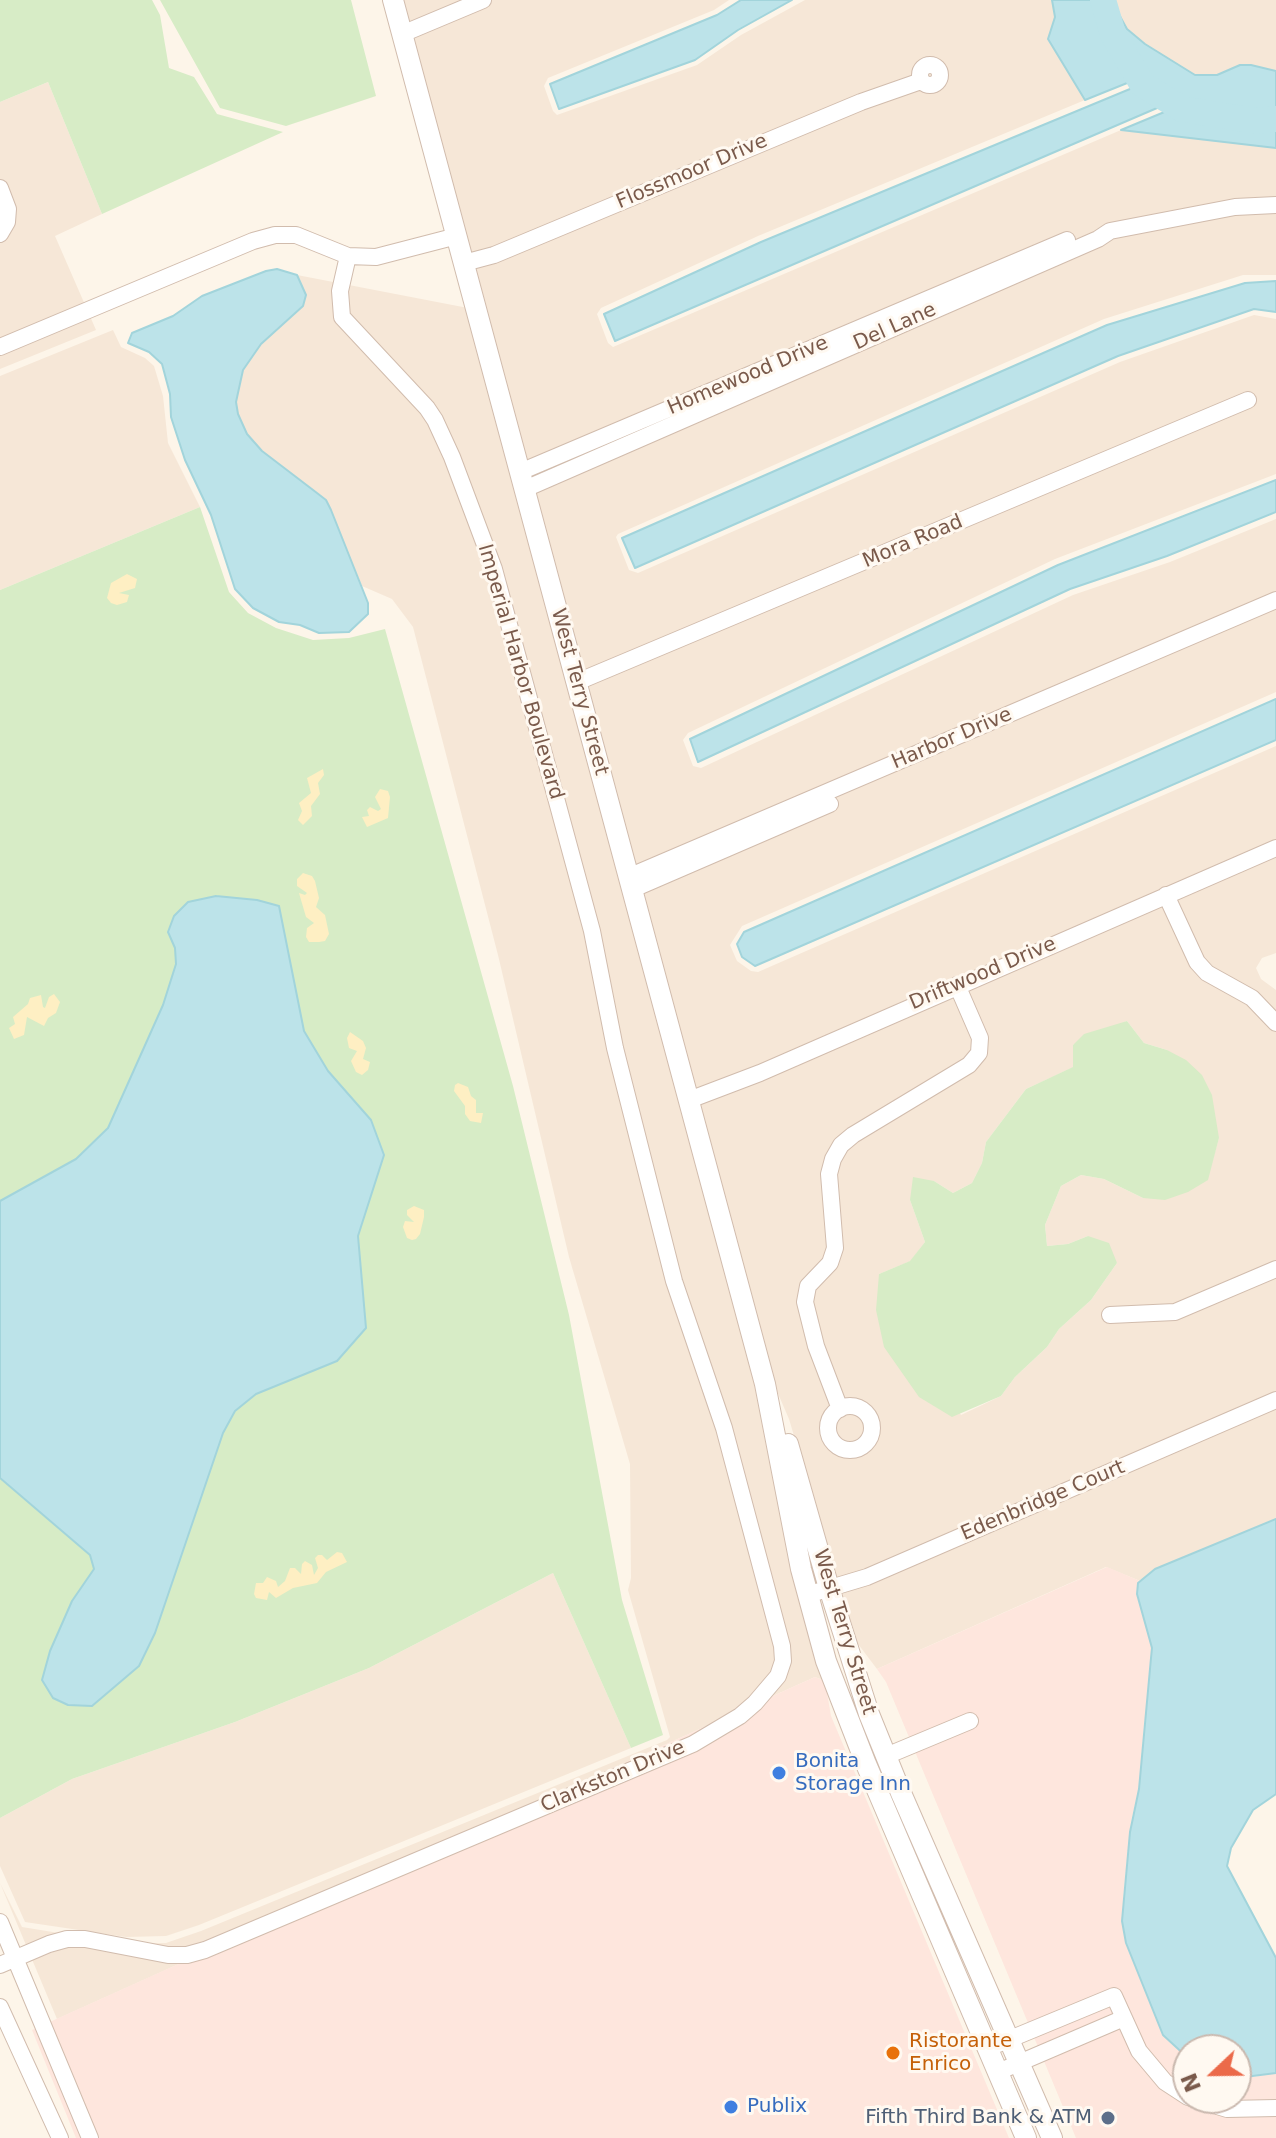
<!DOCTYPE html>
<html>
<head>
<meta charset="utf-8">
<style>
	body { margin:0 }
	#map { position:relative; width:1276px; height:2138px; overflow:hidden; background:#fdf5e9; font-family:"DejaVu Sans",sans-serif }
	canvas { display:block }
	.north { position:absolute; left:1172px; top:2034px; width:80px; height:80px; box-sizing:border-box; background:#fff9f1; border:2px solid #cab9af; border-radius:50%; rotate:248deg; font-size:22px; font-weight:700; line-height:32px; text-align:center; color:#7a5a4b }
	.north::after { content:''; display:block; margin:auto; width:28px; height:36px; background:#eb6a4a; clip-path:polygon(50% 0,100% 100%,50% 72%,0 100%) }
</style>
</head>
<body>
<div id="map">
<canvas width="1276" height="2138"></canvas>
<div class="north">N</div>
</div>
<script>
const g = document.querySelector('canvas').getContext('2d');
g.lineJoin = 'round';
function fillPath(path, color) { g.fillStyle = color; g.fill(path, 'evenodd'); }
const poly = rows => new Path2D(rows.map(r => 'M' + r).join(''));
function stroke(path, color, width, dash) { g.strokeStyle = color; g.lineWidth = width; g.lineCap = dash ? 'butt' : 'round'; g.setLineDash(dash || []); g.stroke(path); }
function label(font, color, halo, rows, align = 'center') {
  g.font = font + ' "DejaVu Sans",sans-serif'; g.lineWidth = 6; g.setLineDash([]); g.textBaseline = 'middle'; g.strokeStyle = halo; g.fillStyle = color; for (const [text, x, y, turn = 0] of rows) {
    g.save(); g.translate(x, y); g.rotate((+turn || 0) * Math.PI / 180); g.textAlign = isNaN(turn) ? turn : align; if (halo) g.strokeText(text, 0, 0); g.fillText(text, 0, 0); g.restore();
  }
}
const residential = poly([
	[401,0,729,0,714,10,548,78,544,86,553,111,557,115,697,65,741,35,805,0,1052,0,1055,17,1048,39,1085,100,758,236,601,308,597,314,608,343,613,347,1121,130,1276,148,1276,275,1243,275,1104,319,618,534,616,537,629,570,638,573,1120,362,1254,315,1276,319,1276,474,1055,559,688,733,683,740,693,766,701,768,1073,595,1170,562,1276,519,1276,692,742,926,730,945,737,961,751,971,758,972,1276,746,1276,953,1262,958,1256,968,1261,979,1276,990,1276,1519,1155,1569,1140,1581,1106,1567,877,1669,855,1640,789,1419,773,1382],
	[1127,1021,1144,1043,1167,1050,1219,1138,1207,1180,1143,1198,1104,1179,1081,1175,1061,1186,1045,1225,1047,1246,1068,1244,1088,1236,1117,1263,1091,1300,1059,1329,1047,1347,1015,1377,1001,1396,961,1415,879,1274,911,1261,925,1242,910,1200,934,1181,953,1193,972,1183,982,1163,986,1142,1026,1089,1074,1067,1073,1045],
	[1111,0,1276,0,1276,71,1251,65,1240,65,1217,75,1195,75,1145,44,1127,29],
	[48,82,102,214,55,236,96,330,0,369,0,102],
	[297,275,468,308,756,1380,825,1681,815,1677,57,2019,0,1883,22,1927,126,1944,166,1943,201,1931,667,1740,670,1737,628,1590,631,1578,630,1464,569,1257,498,955,413,627,392,599,362,586,326,500,262,451,247,434,238,414,236,402,243,370,261,344,295,314,306,295],
	[113,330,121,347,145,358,154,366,163,396,168,443,200,507,0,590,0,376],
	[553,1573,631,1748,199,1925,166,1936,126,1937,25,1922,0,1866,0,1818,72,1779,235,1722,369,1668]
]);
const commercial = poly([
	[1107,1567,1140,1581,1137,1594,1152,1648,1149,1703,1144,1724,1139,1789,1131,1821,1123,1899,1126,1943,1163,2035,1188,2058,1188,2098,1236,2098,1236,2078,1248,2078,1276,2073,1276,2138,1076,2138,886,1682,877,1669],
	[815,1677,825,1681,831,1716,1009,2138,76,2138,32,2030]
]);
const green = poly([
	[0,0,152,0,160,15,169,68,194,77,217,114,283,132,102,214,48,82,0,102],
	[160,0,351,0,376,96,286,126,220,108],
	[200,507,229,592,248,613,276,628,313,640,349,638,385,629,513,1086,569,1315,622,1600,663,1735,631,1748,553,1573,369,1668,235,1722,72,1779,0,1818,0,590],
	[1127,1021,1144,1043,1167,1050,1186,1060,1202,1075,1212,1095,1219,1138,1208,1180,1188,1192,1165,1200,1143,1198,1104,1179,1081,1175,1061,1186,1045,1225,1047,1246,1068,1244,1088,1236,1109,1243,1117,1263,1091,1300,1059,1329,1047,1347,1015,1377,1001,1396,952,1417,919,1397,884,1347,876,1310,879,1274,910,1261,925,1242,910,1200,913,1177,934,1181,953,1193,972,1183,982,1163,986,1142,1026,1089,1073,1067,1073,1045,1084,1034]
]);
const sand = poly([
	[127,574,137,579,135,588,119,593,129,595,127,602,117,605,111,603,107,598,111,583],
	[323,769,324,775,318,783,320,794,311,806,312,816,303,825,298,820,302,811,299,803,311,793,307,778],
	[380,789,388,791,390,797,388,818,367,827,362,817,369,816,367,810,370,807,378,811,381,809,375,797],
	[303,873,312,876,315,881,319,898,316,907,325,915,329,934,325,941,319,942,309,942,306,937,307,928,314,923,306,917,299,893,305,895,307,893,297,886,297,879],
	[54,994,60,1002,56,1013,48,1018,44,1026,27,1017,24,1035,14,1039,9,1028,15,1024,13,1017,28,1004,30,998,41,995,43,1007,45,1008,49,997],
	[350,1032,363,1041,366,1048,363,1059,370,1062,368,1070,362,1075,356,1072,351,1061,357,1051,349,1048,347,1038],
	[458,1083,468,1087,471,1096,476,1100,476,1113,483,1113,481,1123,470,1121,465,1114,465,1106,454,1091,455,1085],
	[414,1206,424,1210,424,1217,420,1234,416,1239,412,1240,407,1238,403,1227,405,1221,414,1222,407,1215,407,1210],
	[337,1552,342,1553,347,1562,326,1572,317,1583,293,1588,276,1598,269,1592,267,1600,256,1598,254,1594,256,1583,263,1583,267,1577,276,1581,278,1587,285,1581,290,1568,295,1568,301,1574,302,1564,305,1561,312,1565,314,1575,318,1568,315,1558,318,1555,322,1555,327,1560]
]);
const water = poly([
	[741,0,792,0,738,30,695,60,559,109,550,84,717,15,741,0],
	[1052,0,1111,0,1127,29,1145,44,1195,75,1217,75,1240,65,1251,65,1276,71,1276,148,1121,130,1174,108,1178,100,1142,77,1085,100,1048,39,1055,17,1052,0],
	[1142,84,1171,102,615,341,604,314,761,242,1142,84],
	[277,269,297,275,306,295,303,306,261,344,243,370,236,402,238,414,247,434,262,451,317,493,326,500,331,510,368,603,368,614,349,632,319,633,300,625,279,622,253,608,235,589,211,515,185,460,171,417,170,394,162,364,149,352,128,343,132,333,173,316,202,296,266,271,277,269],
	[1276,281,1276,312,1254,309,1118,356,635,568,622,538,1107,325,1245,283,1276,281],
	[1276,480,1276,512,1167,556,1070,589,698,762,690,739,1058,565,1276,480],
	[1276,699,1276,740,755,966,742,957,737,944,744,932,1276,699],
	[216,896,257,900,279,906,304,1031,328,1071,371,1120,384,1155,358,1236,366,1328,337,1361,256,1394,235,1411,223,1433,155,1633,139,1666,92,1706,68,1705,53,1698,42,1680,50,1651,72,1601,94,1569,90,1555,0,1478,0,1201,76,1159,108,1128,163,1005,176,964,175,948,168,932,174,916,188,902,216,896],
	[1276,1519,1276,1794,1253,1810,1231,1848,1227,1866,1276,1958,1276,2073,1237,2078,1236,2050,1188,2050,1188,2058,1163,2035,1126,1943,1122,1921,1130,1832,1139,1789,1151,1658,1152,1648,1137,1594,1138,1583,1155,1569,1276,1519]
]);
const river = poly([
	[1103,0,1113,34,1142,84,1182,109,1256,121,1276,119]
]);
const minor = poly([
	[402,34,483,0],
	'920 75a10 10 0 1 1 20 0a10 10 0 1 1-20 0Z',
	[0,188,8,209,7,222,0,234],
	[464,263,494,255,861,102,921,81],
	[0,347,253,241,275,235,296,235,348,256,376,257,457,236],
	[520,472,1067,240],
	[525,489,1098,239,1110,231,1235,207,1276,205],
	[577,682,1248,400],
	[628,877,1276,600],
	[631,890,830,804],
	[1166,895,1197,962,1207,973,1252,998,1276,1023],
	[689,1100,760,1073,1276,848],
	[1110,1315,1175,1312,1276,1269],
	'828 1428a22 22 0 1 1 44 0a22 22 0 1 1-44 0Z',
	[840,1409,816,1346,805,1302,808,1286,830,1263,835,1248,829,1174,833,1159,841,1145,853,1135,969,1065,979,1053,980,1038,957,985],
	[807,1595,867,1577,1276,1400],
	[886,1756,970,1721],
	[0,1922,90,2138],
	[0,1965,49,1944,67,1939,85,1939,168,1955,187,1955,205,1950,693,1744,740,1716,755,1703,778,1676,783,1661,782,1646,724,1428,674,1281,615,1048,592,931,494,569,452,457,435,420,427,408,342,317,340,291,348,256],
	[0,2007,60,2138],
	[998,2044,1114,1996,1139,2051,1165,2082,1188,2097],
	[998,2072,1124,2018],
	[1191,2098,1227,2109,1276,2108]
]);
const tertiary = poly([
	[393,0,765,1384,801,1569,826,1661,866,1764,1026,2138],
	[788,1444,829,1588,869,1714,901,1793,1052,2138]
]);
const markers = [
	[779,1773,8,"#3f7fe0"],
	[893,2053,8,"#e8710a"],
	[731,2107,8,"#3f7fe0"],
	[1108,2118,8,"#5c6f8a"]
];
const streetNames = [
	["Flossmoor Drive",692,172,-23],
	["Del Lane",895,327,-24],
	["Homewood Drive",748,376,-23],
	["Mora Road",913,542,-23],
	["Imperial Harbor Boulevard",520,672,74],
	["West Terry Street",579,692,75],
	["Harbor Drive",952,739,-23],
	["Driftwood Drive",983,974,-23],
	["Edenbridge Court",1043,1501,-23],
	["West Terry Street",844,1632,73],
	["Clarkston Drive",613,1777,-23]
];
const shopNames = [
	["Bonita",795,1762],
	["Storage Inn",795,1785],
	["Publix",747,2107]
];
const foodNames = [
	["Ristorante",909,2042],
	["Enrico",909,2065]
];
const serviceNames = [
	["Fifth Third Bank & ATM",1092,2118]
];
fillPath(residential, '#f6e7d7');
fillPath(commercial, '#fee6dd');
fillPath(green, '#d7ecc6');
fillPath(sand, '#feefc3');
fillPath(water, '#bce3e9');
stroke(water, '#a2d4db', 2);
stroke(river, '#bce3e9', 26);
stroke(minor, '#d1bcad', 18);
stroke(tertiary, '#d1bcad', 22);
stroke(minor, '#fff', 16);
stroke(tertiary, '#fff', 20);
for (const [x, y, r, color] of markers) { const dot = new Path2D(); dot.arc(x, y, r, 0, 2 * Math.PI); g.fillStyle = color; g.fill(dot); stroke(dot, '#fff9f1', 3); }
label('20px', '#7a5a4b', '#fff9f1', streetNames);
label('20px', '#366cbe', '#fff9f1', shopNames, 'left');
label('20px', '#c56008', '#fff9f1', foodNames, 'left');
label('20px', '#4e5e75', '#fff9f1', serviceNames, 'right');
</script>
</body>
</html>
